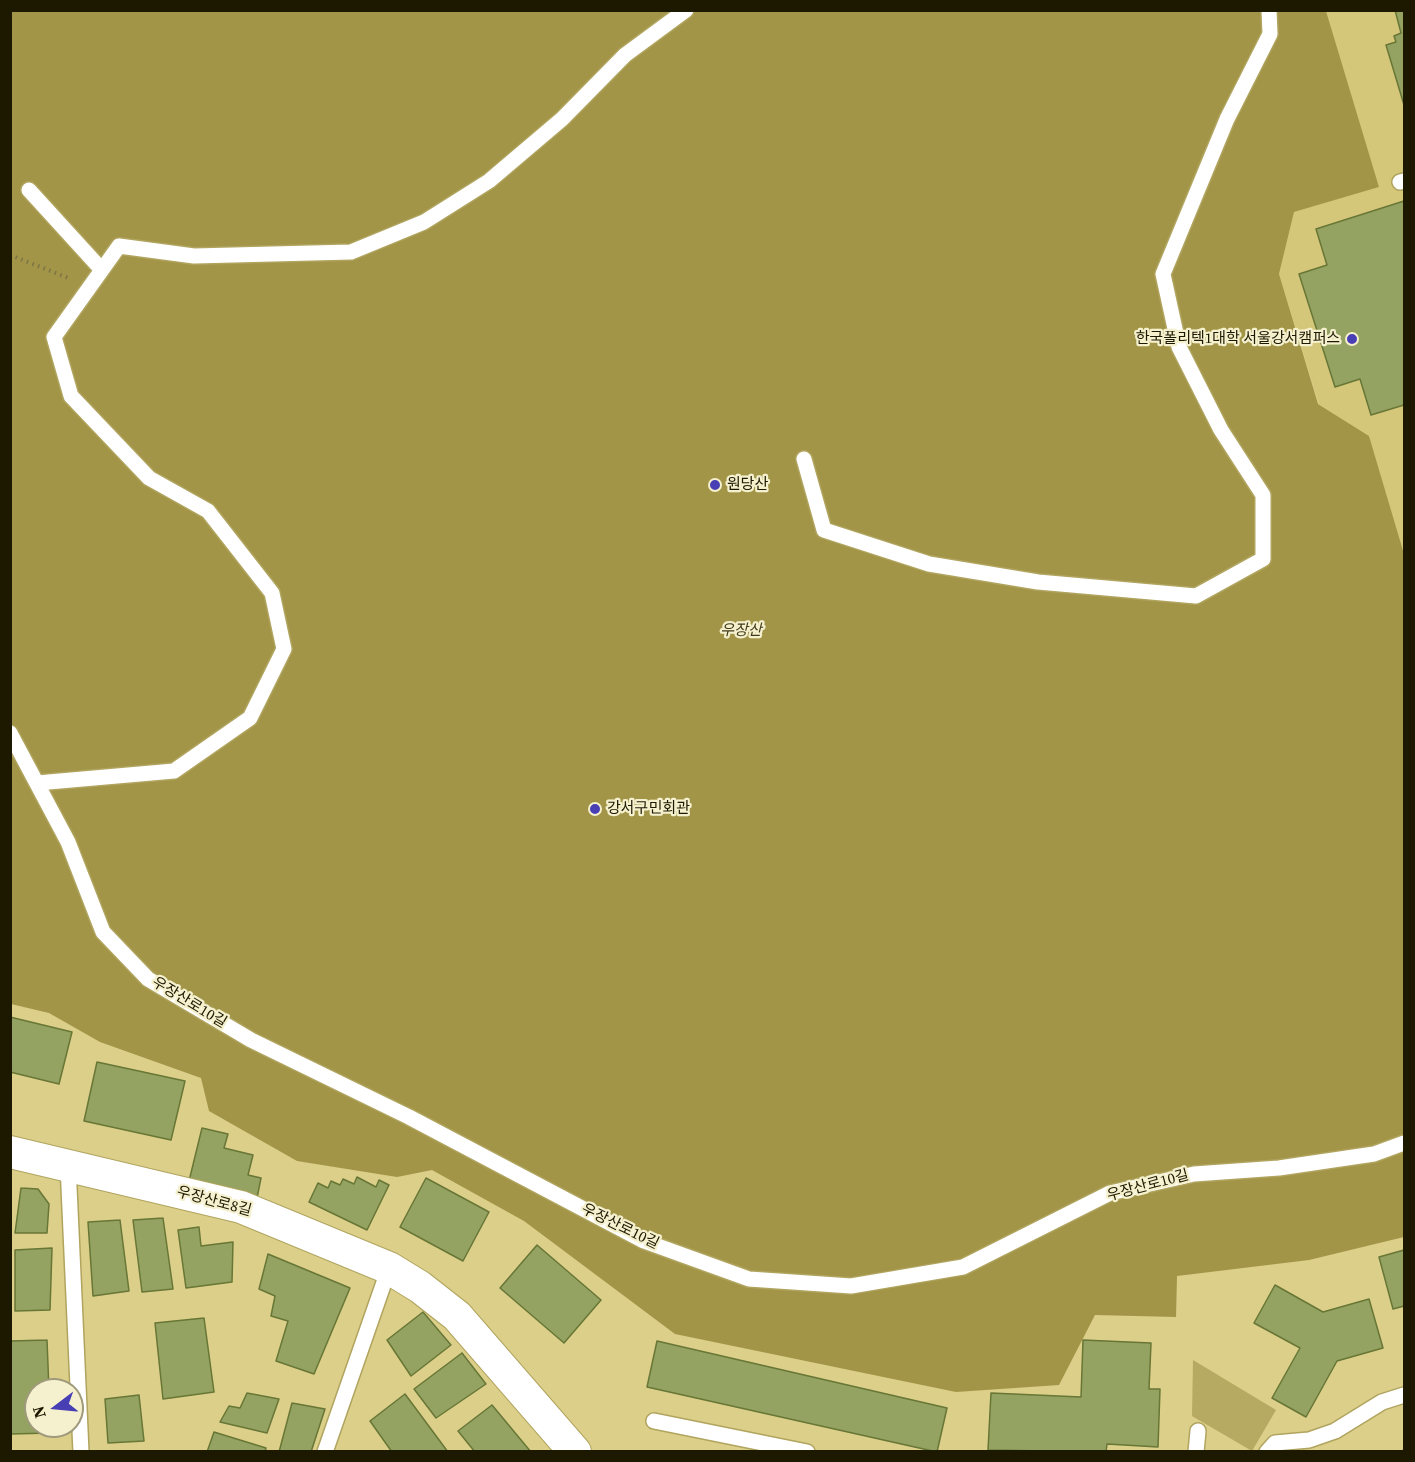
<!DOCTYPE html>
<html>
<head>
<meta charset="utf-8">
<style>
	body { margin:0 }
	#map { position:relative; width:1415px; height:1462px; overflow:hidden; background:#dbcf89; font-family:"Source Serif 4",serif }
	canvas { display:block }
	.frame { position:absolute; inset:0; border:12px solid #1d1800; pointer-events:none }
	.north { position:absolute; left:24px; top:1378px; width:60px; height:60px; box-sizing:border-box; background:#f5f0cd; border:2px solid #9f9a7b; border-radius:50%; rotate:254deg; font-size:16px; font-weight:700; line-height:24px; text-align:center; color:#1d1800 }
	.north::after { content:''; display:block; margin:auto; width:21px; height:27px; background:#483fb5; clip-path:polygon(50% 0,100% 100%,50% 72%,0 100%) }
</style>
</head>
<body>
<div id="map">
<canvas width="1415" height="1462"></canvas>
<div class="frame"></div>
<div class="north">N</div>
</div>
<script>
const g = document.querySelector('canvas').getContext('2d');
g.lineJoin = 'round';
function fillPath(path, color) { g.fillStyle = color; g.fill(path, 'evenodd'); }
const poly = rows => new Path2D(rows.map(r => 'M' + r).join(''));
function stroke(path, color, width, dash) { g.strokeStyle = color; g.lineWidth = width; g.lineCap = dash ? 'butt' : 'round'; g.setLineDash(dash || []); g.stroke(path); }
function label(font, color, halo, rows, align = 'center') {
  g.font = font + ' "Source Serif 4","Noto Sans KR",serif'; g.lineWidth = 4.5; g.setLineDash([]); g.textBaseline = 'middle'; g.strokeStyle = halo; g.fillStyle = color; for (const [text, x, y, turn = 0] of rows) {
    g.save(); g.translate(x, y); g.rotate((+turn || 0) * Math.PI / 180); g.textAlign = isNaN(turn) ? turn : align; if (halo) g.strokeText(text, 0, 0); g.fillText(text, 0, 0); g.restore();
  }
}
const built = poly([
	[1326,11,1404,11,1404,554,1369,436,1319,404,1279,274,1294,212,1379,187]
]);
const green = poly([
	[1193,1360,1276,1410,1252,1451,1192,1416]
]);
const forest = poly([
	[11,11,1326,11,1379,187,1294,212,1279,274,1318,404,1369,436,1404,554,1404,1237,1309,1260,1177,1276,1176,1317,1095,1315,1059,1385,956,1392,675,1334,524,1221,432,1170,397,1177,297,1161,209,1111,201,1078,100,1042,49,1013,11,1004]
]);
const building = poly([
	[1395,10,1404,10,1404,105,1386,45,1396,42,1394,36,1401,33,1395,10],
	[1404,201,1404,405,1371,415,1360,379,1335,387,1299,274,1327,265,1316,229,1404,201],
	[10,1017,72,1032,59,1084,10,1072,10,1017],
	[97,1062,185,1081,171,1140,84,1121,97,1062],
	[202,1128,228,1134,224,1148,253,1155,248,1175,261,1178,257,1198,189,1181,202,1128],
	[357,1177,376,1187,379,1180,389,1185,367,1230,309,1202,318,1183,328,1188,331,1181,340,1185,343,1179,354,1184,357,1177],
	[426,1178,489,1212,463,1261,400,1227,426,1178],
	[21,1188,38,1189,49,1204,47,1233,15,1233,21,1188],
	[163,1218,173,1289,142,1292,133,1220,163,1218],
	[120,1220,129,1291,93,1296,88,1222,120,1220],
	[199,1227,201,1246,233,1242,232,1282,186,1288,178,1230,199,1227],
	[537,1245,601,1300,564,1343,500,1288,537,1245],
	[52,1248,50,1310,15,1311,15,1250,52,1248],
	[1404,1250,1404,1306,1393,1309,1379,1257,1404,1250],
	[268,1254,350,1288,314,1374,276,1361,288,1321,271,1316,275,1296,259,1289,268,1254],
	[1275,1285,1323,1312,1369,1299,1383,1348,1337,1361,1306,1417,1272,1398,1300,1348,1254,1323,1275,1285],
	[423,1312,451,1345,411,1376,387,1340,423,1312],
	[204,1318,214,1392,163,1399,155,1323,204,1318],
	[47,1340,49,1390,36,1390,36,1426,51,1426,51,1433,10,1434,10,1341,47,1340],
	[1083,1340,1151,1343,1149,1389,1160,1389,1158,1447,1107,1444,1106,1452,988,1450,991,1393,1081,1397,1083,1340],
	[657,1341,947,1408,937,1452,647,1387,657,1341],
	[462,1353,486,1384,436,1418,414,1389,462,1353],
	[247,1393,279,1399,267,1433,220,1422,229,1406,240,1408,247,1393],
	[405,1394,448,1452,392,1452,370,1421,405,1394],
	[139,1395,144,1441,108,1443,105,1399,139,1395],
	[292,1403,325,1409,311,1452,279,1452,292,1403],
	[492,1405,531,1452,475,1452,458,1431,492,1405],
	[214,1432,266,1448,265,1452,207,1452,214,1432]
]);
const path = poly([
	[10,255,71,279],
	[1403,1452,1404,1451]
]);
const lane = poly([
	[1400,182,1404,181],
	[29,190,101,269],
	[804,459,824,530,929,564,1038,582,1196,596,1263,559,1263,495,1221,430,1179,347,1163,274,1227,119,1270,34,1269,10],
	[10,733,68,842,103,932,148,979,251,1040,409,1117,644,1241,749,1279,851,1286,963,1267,1110,1193,1194,1174,1279,1168,1374,1154,1404,1143],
	[37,783,174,771,250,718,284,649,272,593,208,511,149,478,71,396,54,337,119,246,194,256,351,252,424,222,489,181,562,119,625,55,686,10],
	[68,1165,81,1452],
	[654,1421,807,1452],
	[325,1452,389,1268],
	[1196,1452,1198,1431],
	[1267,1452,1275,1443,1309,1440,1335,1431,1382,1402,1404,1395]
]);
const street = poly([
	[10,1152,241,1207,389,1268,420,1287,457,1316,575,1452]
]);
const markers = [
	[1352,339,6,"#483fb5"],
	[715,485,6,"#483fb5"],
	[595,809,6,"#483fb5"]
];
const poiNames = [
	["한국폴리텍1대학 서울강서캠퍼스",1340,339,"right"],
	["원당산",727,485],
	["강서구민회관",607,809]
];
const parkNames = [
	["우장산",741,631]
];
const streetNames = [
	["우장산로10길",189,1003,31],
	["우장산로10길",1148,1186,-15],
	["우장산로8길",214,1202,15],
	["우장산로10길",620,1227,26]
];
fillPath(built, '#d5c779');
fillPath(green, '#b6a962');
fillPath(forest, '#a29548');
fillPath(building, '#94a361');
stroke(building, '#687636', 1.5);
stroke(lane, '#b0a45f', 18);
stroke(street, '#b0a45f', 34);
stroke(path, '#7d7445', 4, [1.5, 4.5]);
stroke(lane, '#fff', 15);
stroke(street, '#fff', 32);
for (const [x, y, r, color] of markers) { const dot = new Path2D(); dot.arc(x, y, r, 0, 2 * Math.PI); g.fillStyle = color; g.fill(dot); stroke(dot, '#f5f0cd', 2); }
label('15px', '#1d1800', '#f5f0cd', poiNames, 'left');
label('italic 15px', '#413b19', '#f5f0cd', parkNames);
label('15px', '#1d1800', '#f5f0cd', streetNames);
</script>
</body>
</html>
